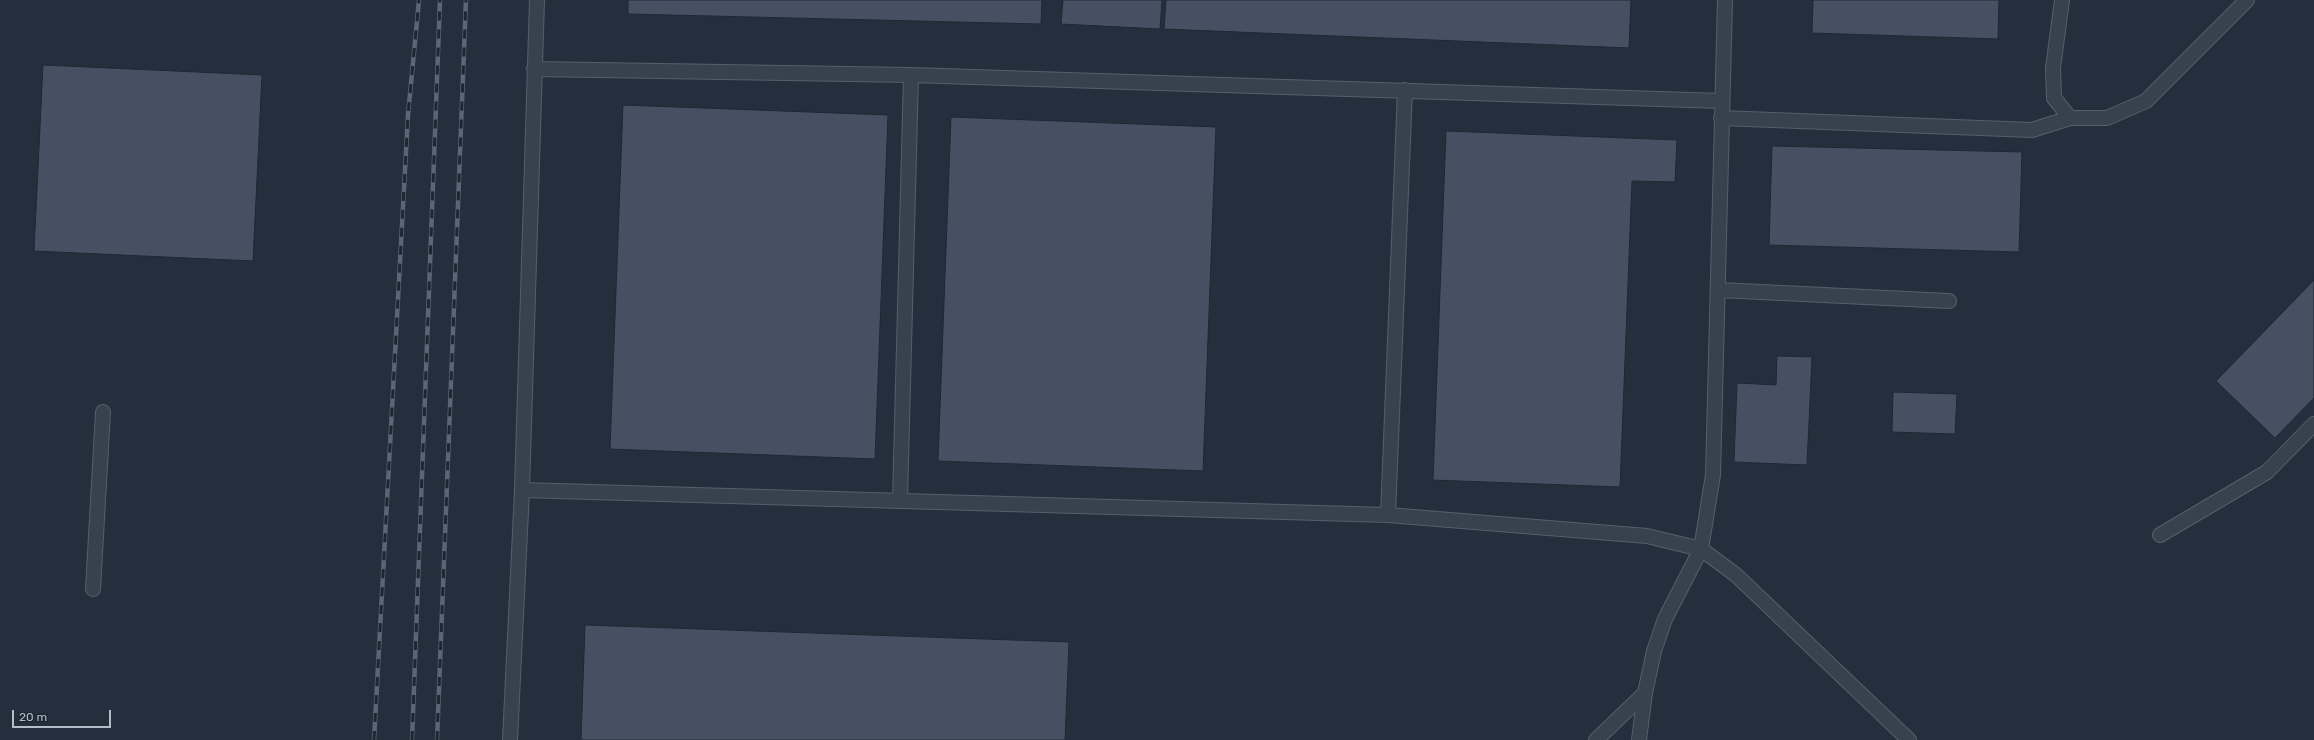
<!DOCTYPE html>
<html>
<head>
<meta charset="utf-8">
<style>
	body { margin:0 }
	#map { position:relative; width:2314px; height:740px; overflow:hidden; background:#242f3e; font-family:Rubik,sans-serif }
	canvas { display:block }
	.scale { position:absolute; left:12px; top:710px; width:99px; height:18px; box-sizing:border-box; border:2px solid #b4bcc9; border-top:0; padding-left:5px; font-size:12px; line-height:14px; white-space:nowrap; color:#b4bcc9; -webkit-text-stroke:3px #1d2633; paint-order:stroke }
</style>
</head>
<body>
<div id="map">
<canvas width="2314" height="740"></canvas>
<div class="scale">20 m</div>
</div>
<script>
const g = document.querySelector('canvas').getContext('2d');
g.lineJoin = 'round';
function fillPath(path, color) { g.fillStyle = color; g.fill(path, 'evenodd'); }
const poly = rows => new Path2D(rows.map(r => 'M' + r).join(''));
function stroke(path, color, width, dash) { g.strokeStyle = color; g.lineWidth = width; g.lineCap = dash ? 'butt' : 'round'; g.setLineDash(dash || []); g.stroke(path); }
const building = poly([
	[628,0,1042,0,1041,24,628,14,628,0],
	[1063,0,1162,0,1160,29,1061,24,1063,0],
	[1166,0,1631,0,1629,48,1164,29,1166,0],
	[1813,0,1999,0,1998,39,1812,33,1813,0],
	[43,65,262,75,253,261,34,251,43,65],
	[623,105,888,115,875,459,610,449,623,105],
	[951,117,1216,127,1203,471,938,461,951,117],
	[1446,131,1677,140,1675,182,1632,181,1620,487,1433,480,1446,131],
	[1772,146,2022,152,2019,252,1769,245,1772,146],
	[2314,280,2314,398,2275,438,2216,381,2314,280],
	[1777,356,1812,357,1807,465,1734,462,1737,383,1776,385,1777,356],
	[1893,392,1957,394,1955,434,1892,432,1893,392],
	[585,625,1069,642,1065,740,581,740,585,625]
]);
const service = poly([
	[2062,0,2053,68,2054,98,2070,118,2107,118,2146,101,2247,0],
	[534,69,911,75,1722,101],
	[1721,118,2032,130,2070,118],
	[1719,290,1949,301],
	[522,490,1388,515,1647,536,1701,549,1736,575,1909,740],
	[900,501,911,75],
	[1388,515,1405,90],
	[2160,535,2267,472,2314,424],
	[93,589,103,412],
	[510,740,522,490,537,0],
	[1596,740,1645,693],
	[1639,740,1645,693,1654,651,1665,619,1701,549,1713,475,1725,0]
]);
const rail = poly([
	[374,740,408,115,419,0],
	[412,740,440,0],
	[437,740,466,0]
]);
fillPath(building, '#455162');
stroke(building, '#1f2835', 1);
stroke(service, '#565f6c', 16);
stroke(service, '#38414e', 14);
stroke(rail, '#5a6575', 4.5);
stroke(rail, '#1d2633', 3, [9]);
</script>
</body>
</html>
